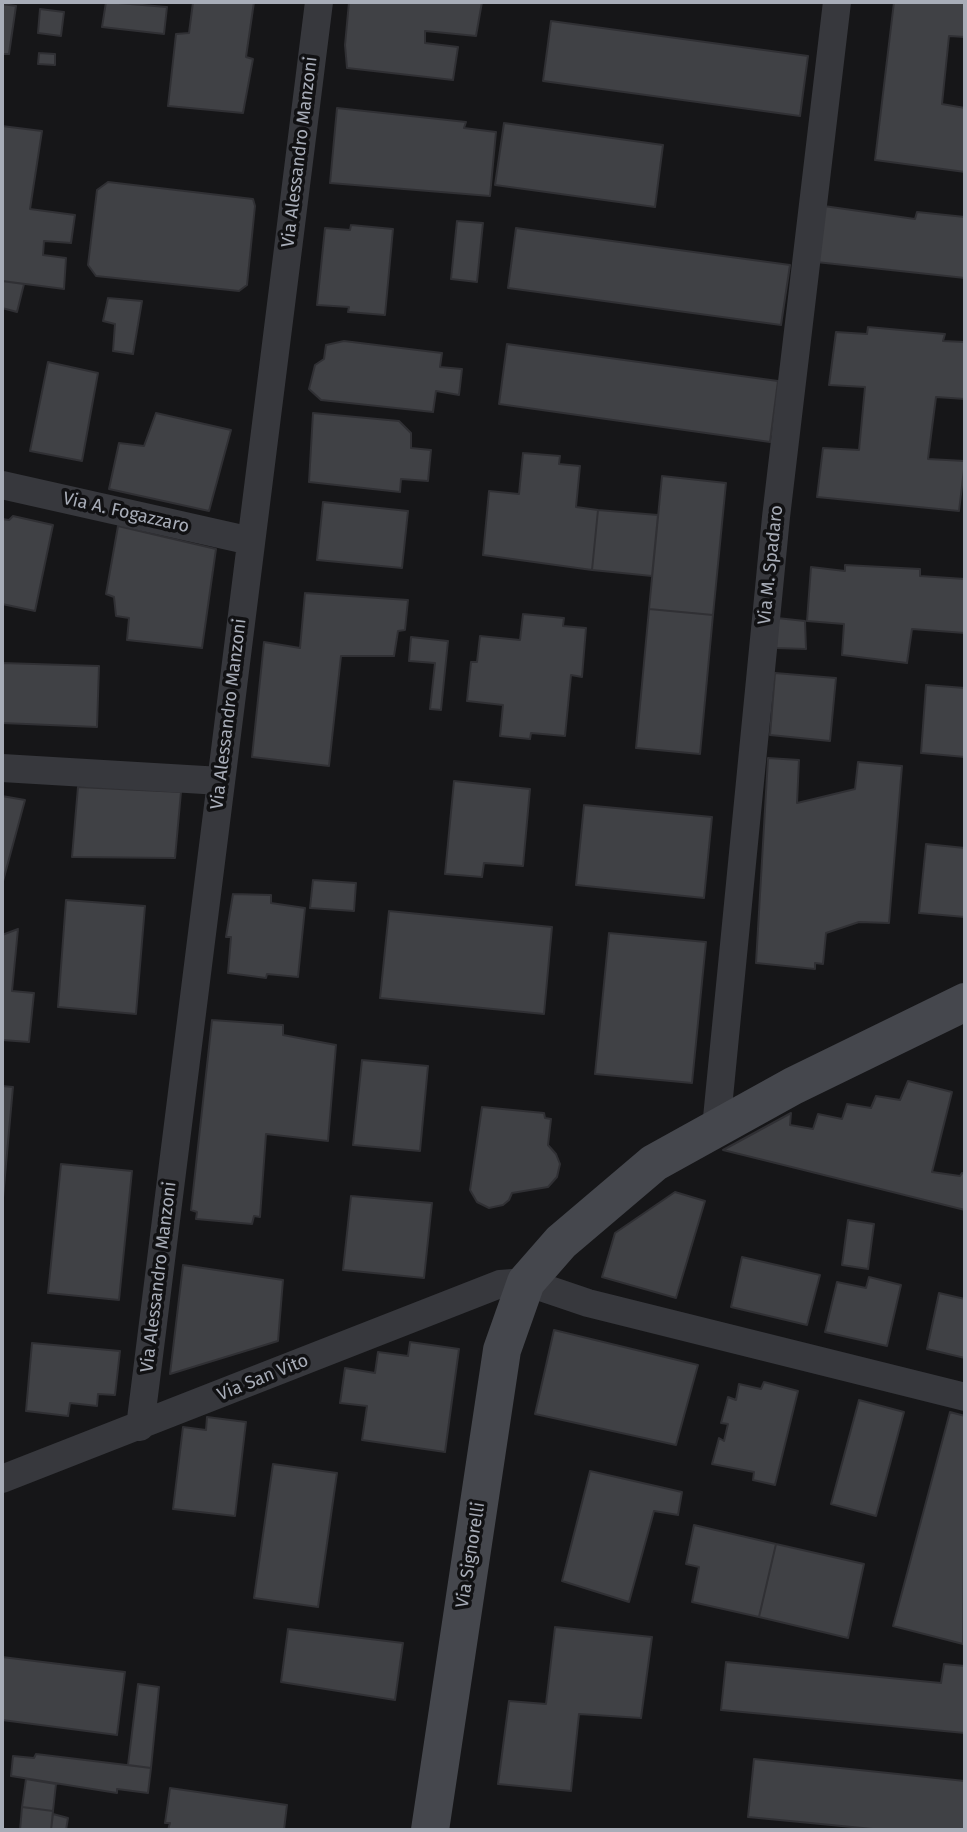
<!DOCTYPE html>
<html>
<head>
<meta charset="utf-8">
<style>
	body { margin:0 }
	#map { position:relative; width:967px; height:1832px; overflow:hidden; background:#161618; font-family:"Fira Sans",sans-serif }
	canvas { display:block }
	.frame { position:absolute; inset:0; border:4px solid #a8adb8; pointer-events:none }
</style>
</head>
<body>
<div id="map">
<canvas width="967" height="1832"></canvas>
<div class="frame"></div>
</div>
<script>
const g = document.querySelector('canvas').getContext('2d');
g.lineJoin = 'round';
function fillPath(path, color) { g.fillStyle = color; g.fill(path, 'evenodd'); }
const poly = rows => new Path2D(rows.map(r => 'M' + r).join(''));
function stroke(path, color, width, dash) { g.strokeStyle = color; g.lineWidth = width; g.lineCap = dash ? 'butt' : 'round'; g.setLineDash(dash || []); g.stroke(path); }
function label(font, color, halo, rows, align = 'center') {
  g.font = font + ' "Fira Sans",sans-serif'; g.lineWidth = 7; g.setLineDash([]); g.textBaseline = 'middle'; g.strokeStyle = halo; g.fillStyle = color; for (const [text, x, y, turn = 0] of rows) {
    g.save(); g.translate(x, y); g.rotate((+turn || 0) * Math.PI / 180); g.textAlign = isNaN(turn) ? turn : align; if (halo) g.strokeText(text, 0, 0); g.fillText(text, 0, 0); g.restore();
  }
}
const building = poly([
	[106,2,167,7,164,34,102,27,106,2],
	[193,2,254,2,246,57,253,59,243,113,168,106,176,34,189,33,193,2],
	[349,2,482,2,476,36,425,31,425,43,458,47,453,80,347,68,345,45,349,2],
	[894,2,965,2,965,37,949,36,942,104,965,108,965,172,875,160,894,2],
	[2,4,16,6,9,54,2,54,2,4],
	[40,9,64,12,61,36,38,33,40,9],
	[551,21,808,56,800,116,543,81,551,21],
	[39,53,55,54,55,65,38,64,39,53],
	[337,108,466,122,464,128,496,132,490,196,330,183,337,108],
	[504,123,663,145,655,207,495,185,504,123],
	[2,126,42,131,30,209,75,215,71,243,44,241,43,255,66,258,64,289,2,281,2,126],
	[108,182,253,199,255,206,247,285,239,291,96,276,88,265,97,190,108,182],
	[824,206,915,219,917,212,965,217,965,278,816,262,824,206],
	[457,221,483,223,477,282,451,279,457,221],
	[351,225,393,229,385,315,348,312,349,307,317,305,325,228,350,230,351,225],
	[516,228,790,265,781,325,508,288,516,228],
	[2,281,24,284,17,312,2,308,2,281],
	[108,298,142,301,133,354,113,351,115,324,103,321,108,298],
	[868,327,945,334,943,341,965,342,965,399,936,397,928,459,965,461,959,511,817,497,823,448,859,450,865,387,829,385,836,332,867,334,868,327],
	[344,341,442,353,440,367,462,369,459,395,436,391,433,412,321,400,309,389,315,365,324,359,326,345,344,341],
	[507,344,778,381,770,442,499,404,507,344],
	[48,362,98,373,82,461,30,451,48,362],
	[156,413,231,430,209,511,109,489,119,443,144,446,156,413],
	[313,413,399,421,411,433,411,448,431,450,428,481,401,479,400,492,309,482,313,413],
	[523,453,560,456,559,464,580,466,576,507,598,510,592,570,483,555,489,491,519,494,523,453],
	[662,476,726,483,713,615,649,609,662,476],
	[323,502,408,511,402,568,317,560,323,502],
	[598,510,658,515,652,576,592,570,598,510],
	[13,516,53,525,35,611,2,604,2,519,9,520,13,516],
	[118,526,216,549,202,648,127,640,129,618,116,616,114,597,106,594,118,526],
	[845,565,920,569,920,576,965,579,965,633,912,629,907,663,842,655,844,624,807,621,811,567,845,571,845,565],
	[305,593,408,600,405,630,398,631,394,656,341,656,329,766,252,757,264,642,300,648,305,593],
	[649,609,713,615,700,754,636,748,649,609],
	[523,614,564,618,563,626,586,628,582,677,571,675,565,736,531,733,530,739,500,736,503,705,467,701,471,662,477,662,480,636,520,640,523,614],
	[777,618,805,621,806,649,776,648,777,618],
	[411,637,448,641,441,710,430,709,435,663,409,661,411,637],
	[2,663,99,666,97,727,2,723,2,663],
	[775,673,836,678,830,741,770,735,775,673],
	[926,685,965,688,965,757,921,753,926,685],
	[768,758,799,760,797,803,855,789,858,762,902,766,889,923,859,922,826,933,823,964,815,963,815,969,756,963,768,758],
	[454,781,530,789,523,866,484,863,482,877,445,874,454,781],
	[78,787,181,792,175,858,72,857,78,787],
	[2,796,25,800,2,885,2,796],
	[584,805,712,817,704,898,576,885,584,805],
	[926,844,965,848,965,917,919,913,926,844],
	[313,880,356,883,354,911,310,908,313,880],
	[233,894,271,895,271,903,305,908,298,977,267,974,266,978,228,973,231,937,226,937,233,894],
	[66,900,145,906,136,1014,58,1007,66,900],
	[389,911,552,927,544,1014,380,998,389,911],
	[18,929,12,991,34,993,29,1042,2,1040,2,935,18,929],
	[609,933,706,942,692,1083,595,1074,609,933],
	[212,1020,283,1025,283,1035,336,1045,328,1141,266,1134,260,1217,254,1216,252,1224,196,1219,197,1212,191,1210,212,1020],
	[362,1060,428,1066,420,1151,353,1145,362,1060],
	[908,1081,952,1092,932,1172,960,1176,962,1173,965,1174,965,1210,723,1150,791,1113,790,1125,813,1129,818,1114,842,1119,847,1104,871,1108,876,1096,900,1100,908,1081],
	[2,1086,13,1087,2,1209,2,1086],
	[482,1107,544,1113,545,1118,551,1119,548,1145,556,1154,560,1164,557,1177,548,1187,512,1193,509,1200,503,1205,489,1208,477,1202,470,1190,482,1107],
	[61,1164,132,1171,119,1300,48,1293,61,1164],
	[675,1192,705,1201,676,1298,602,1277,615,1233,675,1192],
	[351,1196,432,1203,424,1278,343,1270,351,1196],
	[848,1220,874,1224,868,1269,842,1265,848,1220],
	[742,1257,820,1275,807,1325,731,1307,742,1257],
	[183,1265,283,1280,278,1341,170,1374,183,1265],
	[869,1277,901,1285,887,1346,825,1332,837,1282,866,1288,869,1277],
	[939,1293,965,1299,965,1358,927,1349,939,1293],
	[554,1330,698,1365,676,1445,535,1414,554,1330],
	[410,1342,459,1349,445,1452,362,1440,367,1406,340,1403,345,1368,375,1373,378,1352,408,1356,410,1342],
	[32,1343,120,1351,115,1395,98,1394,97,1406,70,1403,68,1416,26,1411,32,1343],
	[764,1382,798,1391,775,1485,753,1480,754,1472,712,1464,719,1438,724,1441,728,1424,721,1423,728,1397,736,1400,739,1384,761,1389,764,1382],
	[859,1400,904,1412,876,1516,831,1504,859,1400],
	[950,1412,965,1416,963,1644,893,1626,950,1412],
	[207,1417,246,1422,235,1516,173,1509,183,1427,206,1430,207,1417],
	[273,1464,337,1473,318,1607,254,1598,273,1464],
	[590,1471,682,1492,678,1515,654,1511,629,1602,562,1581,590,1471],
	[694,1525,776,1544,759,1617,692,1602,699,1567,686,1564,694,1525],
	[776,1544,864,1564,848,1638,759,1617,776,1544],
	[555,1627,652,1637,641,1718,579,1714,571,1791,498,1784,509,1701,546,1704,555,1627],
	[288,1629,403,1643,395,1700,281,1682,288,1629],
	[2,1657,125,1672,117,1735,2,1720,2,1657],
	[726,1662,941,1683,944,1664,965,1666,965,1733,721,1710,726,1662],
	[138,1684,159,1687,151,1768,128,1765,138,1684],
	[36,1754,151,1768,148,1793,117,1789,117,1793,11,1776,13,1756,34,1758,36,1754],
	[754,1759,965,1781,965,1830,883,1830,748,1817,754,1759],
	[26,1779,56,1784,53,1811,22,1807,26,1779],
	[170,1788,287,1805,284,1830,168,1830,170,1823,165,1823,170,1788],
	[22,1807,53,1811,51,1830,20,1830,22,1807],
	[53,1814,68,1818,66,1830,51,1830,53,1814]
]);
const street = poly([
	[2,485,251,541],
	[2,768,221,781],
	[716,1128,776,517,837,2],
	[140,1427,319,2],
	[2,1479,500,1284,526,1282,588,1303,965,1397]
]);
const secondary = poly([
	[430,1830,502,1350,526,1282,561,1242,654,1163,793,1086,965,1002]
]);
const streetNames = [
	["Via Alessandro Manzoni",300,152,-83],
	["Via A. Fogazzaro",126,513,13],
	["Via M. Spadaro",771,565,-84],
	["Via Alessandro Manzoni",229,714,-83],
	["Via Alessandro Manzoni",159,1277,-83],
	["Via San Vito",263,1378,-22],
	["Via Signorelli",471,1555,-81]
];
fillPath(building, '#404145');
stroke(building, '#303034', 2);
stroke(street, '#37383d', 28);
stroke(secondary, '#45474d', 38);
label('18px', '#a8adb8', '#111113', streetNames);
</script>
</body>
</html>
